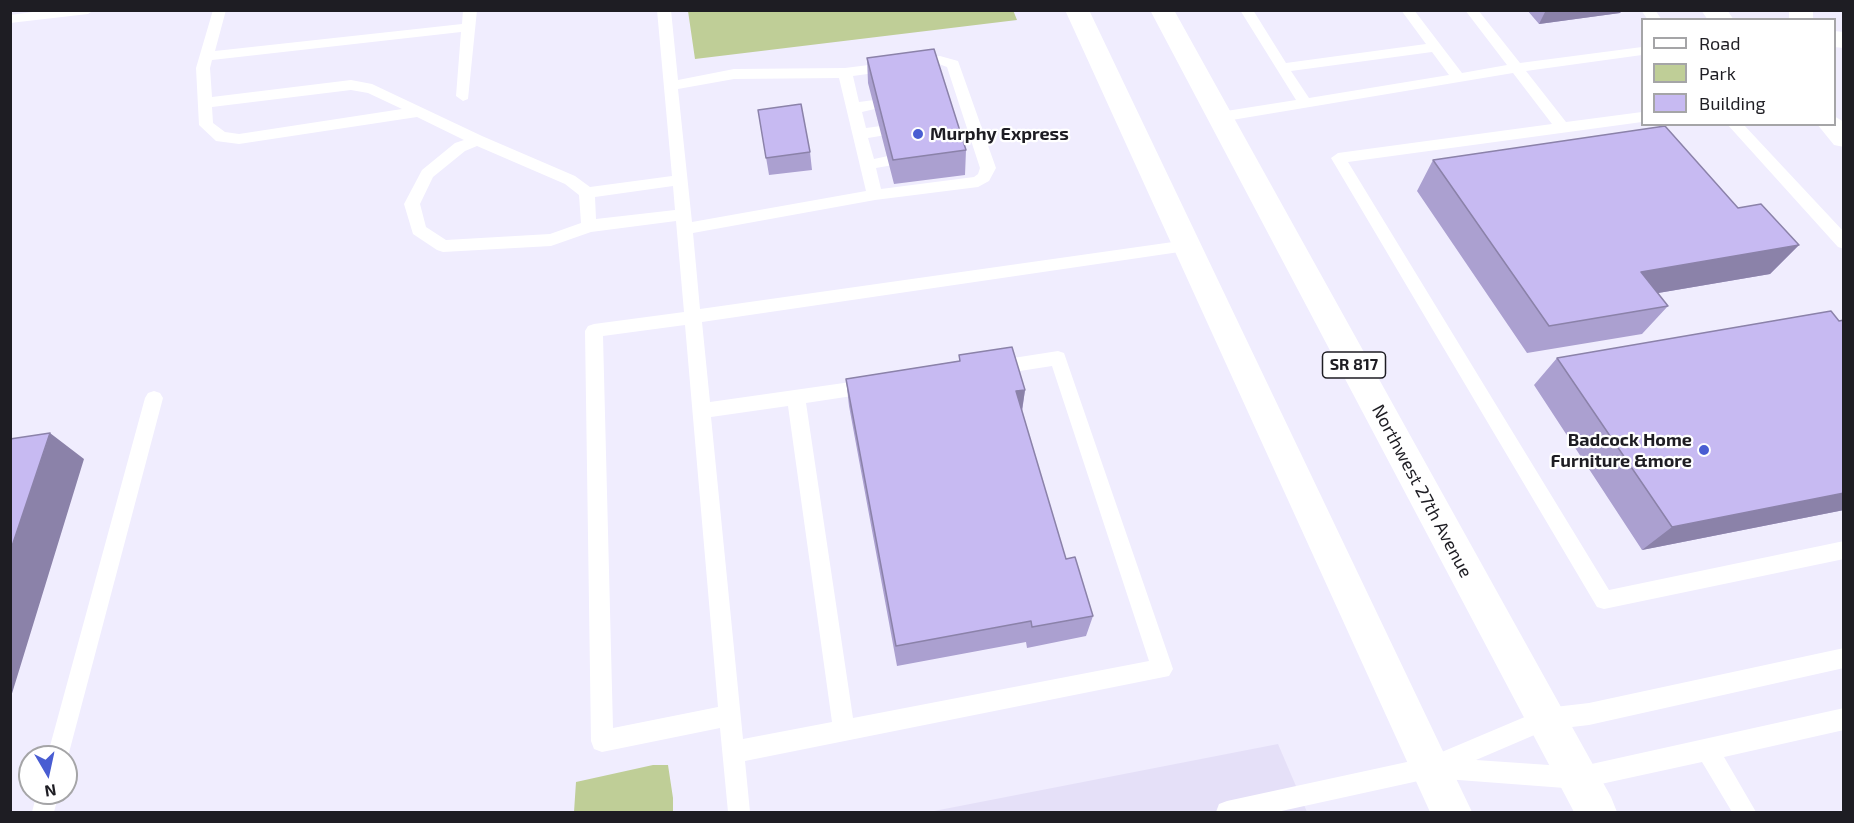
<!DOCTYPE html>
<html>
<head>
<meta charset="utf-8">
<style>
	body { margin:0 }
	#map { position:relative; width:1854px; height:823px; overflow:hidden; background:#f0edfe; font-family:"Exo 2",sans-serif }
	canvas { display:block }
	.frame { position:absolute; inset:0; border:12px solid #1e1d23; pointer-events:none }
	.legend { position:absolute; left:1641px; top:18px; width:195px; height:108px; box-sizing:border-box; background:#fff; border:2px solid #a5a5a7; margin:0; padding:8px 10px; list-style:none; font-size:18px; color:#1e1d23 }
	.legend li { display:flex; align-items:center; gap:12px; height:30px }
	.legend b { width:30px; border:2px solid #a5a5a7 }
	.north { position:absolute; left:18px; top:745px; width:60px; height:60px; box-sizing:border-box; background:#fff; border:2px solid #a5a5a7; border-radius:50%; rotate:171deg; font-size:16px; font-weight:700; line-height:24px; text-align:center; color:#1e1d23 }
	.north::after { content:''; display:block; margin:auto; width:21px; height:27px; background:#495dd2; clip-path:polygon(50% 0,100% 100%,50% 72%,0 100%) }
</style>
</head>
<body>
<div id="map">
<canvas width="1854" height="823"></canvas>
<div class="frame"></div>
<ul class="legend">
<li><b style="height:8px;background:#fff"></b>Road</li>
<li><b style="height:16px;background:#bfce97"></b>Park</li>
<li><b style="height:16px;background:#c7baf2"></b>Building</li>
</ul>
<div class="north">N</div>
</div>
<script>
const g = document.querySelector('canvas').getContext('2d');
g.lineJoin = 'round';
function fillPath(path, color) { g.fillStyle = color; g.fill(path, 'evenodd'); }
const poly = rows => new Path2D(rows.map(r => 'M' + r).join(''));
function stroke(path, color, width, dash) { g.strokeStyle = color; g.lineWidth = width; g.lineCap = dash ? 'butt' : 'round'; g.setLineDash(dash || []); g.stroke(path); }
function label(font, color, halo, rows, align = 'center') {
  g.font = font + ' "Exo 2",sans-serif'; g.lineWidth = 4.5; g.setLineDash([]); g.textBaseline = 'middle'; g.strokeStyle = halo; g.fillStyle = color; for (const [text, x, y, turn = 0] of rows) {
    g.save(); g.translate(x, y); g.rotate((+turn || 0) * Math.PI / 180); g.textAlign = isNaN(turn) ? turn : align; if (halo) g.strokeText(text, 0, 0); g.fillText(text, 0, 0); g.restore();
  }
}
const built = poly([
	[1278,744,1307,812,929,812]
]);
const green = poly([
	[1013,10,1017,20,695,59,688,11],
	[653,765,668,765,673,798,673,812,574,812,576,782]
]);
const lane = poly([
	[48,10,94,10,88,14,10,23,10,15,48,10],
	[213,10,226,10,215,51,462,24,463,10,477,10,468,99,463,101,456,96,461,32,212,60,210,68,212,97,351,80,372,84,482,136,575,176,590,187,672,176,657,10,671,10,678,80,734,69,845,68,940,56,958,61,996,168,989,181,978,187,875,200,693,233,700,309,1187,240,1193,242,1195,246,1193,250,702,322,710,402,872,379,878,381,881,386,878,391,872,393,806,403,853,718,1149,661,1052,366,994,375,988,373,985,368,988,363,994,361,1058,351,1064,353,1173,669,1169,676,745,761,750,812,728,812,720,728,602,752,594,749,591,741,585,331,588,326,594,324,684,312,676,221,591,232,551,246,443,252,437,250,413,234,404,204,422,170,455,143,464,140,417,117,239,144,216,141,199,125,196,68,213,10],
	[939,64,947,67,980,168,978,174,974,177,881,189,876,168,893,165,896,161,888,156,874,159,868,138,886,135,888,131,881,126,866,128,862,112,879,108,881,105,874,100,859,102,853,76,939,64],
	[839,78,866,191,692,222,678,89,734,79,839,78],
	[351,90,368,93,402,109,239,134,225,132,213,123,212,107,351,90],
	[477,146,565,184,579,195,581,223,550,234,446,240,426,227,420,204,433,177,465,151,477,146],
	[673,186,675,210,596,219,595,197,673,186],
	[685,325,718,707,613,728,603,336,685,325],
	[788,406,832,722,743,739,711,417,788,406],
	[1240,10,1253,10,1286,63,1426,44,1401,10,1414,10,1462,73,1507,65,1465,10,1478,10,1520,63,1642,47,1642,55,1526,71,1566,122,1642,112,1642,122,1348,162,1609,590,1844,541,1844,559,1604,609,1597,607,1331,158,1338,153,1552,124,1513,73,1220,122,1215,120,1213,117,1215,114,1220,112,1296,100,1240,10],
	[1432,52,1449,75,1309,98,1291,71,1432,52],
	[1641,10,1655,10,1662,20,1648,20,1641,10],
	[1727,124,1743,124,1844,232,1844,249,1838,247,1727,124],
	[154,391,160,393,163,398,66,764,66,757,47,757,145,398,148,393,154,391],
	[1844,648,1844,668,1589,725,1546,730,1476,760,1578,767,1844,708,1844,730,1724,757,1756,812,1732,812,1702,762,1578,789,1432,778,1277,812,1216,812,1219,804,1227,801,1430,757,1546,708,1589,703,1844,648],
	[37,793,59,793,54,812,32,812,37,793]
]);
const street = poly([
	[1789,10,1813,10,1813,20,1789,20,1789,10],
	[1834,31,1844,32,1844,48,1834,47,1834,31]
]);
const secondary = poly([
	[1701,10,1727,10,1734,20,1708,20,1701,10],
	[1834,116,1844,122,1844,147,1834,145,1817,124,1834,124,1834,116]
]);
const primary = poly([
	[1065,10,1089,10,1472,812,1430,812,1065,10],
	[1150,10,1174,10,1611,797,1617,812,1574,812,1150,10]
]);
const wall = poly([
	[1527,10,1622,10,1620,13,1539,24],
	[867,58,966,150,965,175,894,184,868,83],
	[758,110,810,152,812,170,769,175],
	[1433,160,1738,208,1799,245,1770,274,1658,293,1668,306,1642,334,1527,353,1417,191],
	[959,355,1025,390,1022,412,1066,559,1093,616,1086,636,1027,648,1026,642,897,666,849,406,846,379,959,361],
	[1557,358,1844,510,1642,550,1534,385]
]);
const shadedWall = poly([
	[1546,10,1622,10,1620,13,1539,24],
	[1799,245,1770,274,1617,300,1641,272],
	[1025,390,1021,416,1016,391],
	[50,433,84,459,10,700,10,552],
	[1844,493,1844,510,1642,550,1672,527]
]);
const building = poly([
	[934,49,966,150,893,160,867,58,934,49],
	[801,104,810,152,766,158,758,110,801,104],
	[1665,126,1738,208,1761,204,1799,245,1641,272,1668,306,1549,326,1433,160,1665,126],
	[1831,311,1839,321,1844,320,1844,493,1672,527,1557,358,1831,311],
	[1012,347,1025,390,1016,391,1066,559,1075,557,1093,616,1032,627,1031,621,896,646,846,379,960,361,959,355,1012,347],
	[50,433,10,552,10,439,50,433]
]);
const markers = [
	[918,134,6,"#495dd2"],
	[1704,450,6,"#495dd2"]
];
const shields = [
	[1354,365,63]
];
const shieldNames = [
	["SR 817",1354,365]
];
const poiNames = [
	["Murphy Express",930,134],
	["Badcock Home",1692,440,"right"],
	["Furniture &more",1692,461,"right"]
];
const streetNames = [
	["Northwest 27th Avenue",1422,491,62]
];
fillPath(built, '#e5e0f8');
fillPath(green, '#bfce97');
fillPath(lane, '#fff');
fillPath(street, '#fff');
fillPath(secondary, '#fff');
fillPath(primary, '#fff');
fillPath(wall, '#aba0d0');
fillPath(shadedWall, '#8b82a9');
fillPath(building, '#c7baf2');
stroke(building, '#8b82a9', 1.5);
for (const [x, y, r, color] of markers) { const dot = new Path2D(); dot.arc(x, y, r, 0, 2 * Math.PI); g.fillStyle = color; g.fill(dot); stroke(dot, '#fff', 2); }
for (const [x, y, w] of shields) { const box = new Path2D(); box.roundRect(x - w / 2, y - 13, w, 26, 4.5); g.fillStyle = '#fff'; g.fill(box); stroke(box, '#1e1d23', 1.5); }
label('bold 16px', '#1e1d23', null, shieldNames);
label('bold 18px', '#1e1d23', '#fff', poiNames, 'left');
label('18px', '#1e1d23', '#fff', streetNames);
</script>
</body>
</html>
